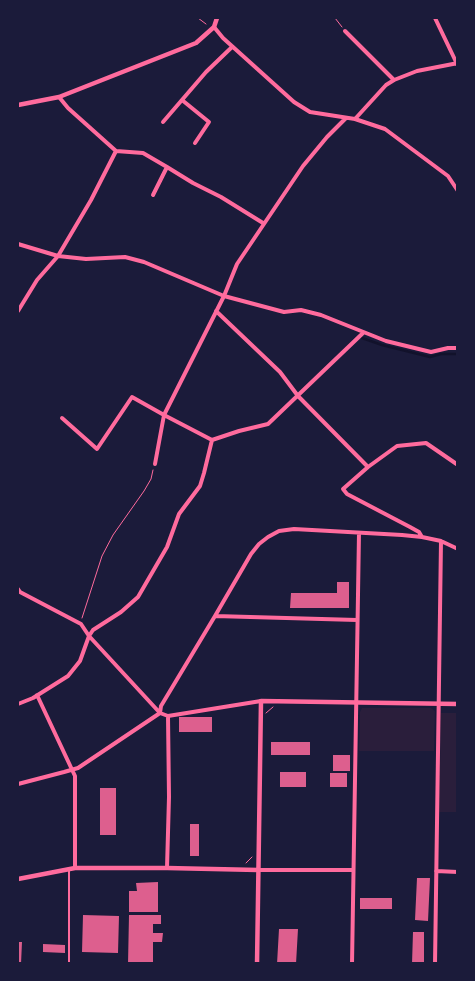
<!DOCTYPE html>
<html>
<head>
<meta charset="utf-8">
<style>
	body { margin:0 }
	#map { position:relative; width:475px; height:981px; overflow:hidden; background:#1b1b3a; font-family:Jost,sans-serif }
	canvas { display:block }
	.frame { position:absolute; inset:0; border:19px solid #1b1b3a; pointer-events:none }
</style>
</head>
<body>
<div id="map">
<canvas width="475" height="981"></canvas>
<div class="frame"></div>
</div>
<script>
const g = document.querySelector('canvas').getContext('2d');
g.lineJoin = 'round';
function fillPath(path, color) { g.fillStyle = color; g.fill(path, 'evenodd'); }
const poly = rows => new Path2D(rows.map(r => 'M' + r).join(''));
function stroke(path, color, width, dash) { g.strokeStyle = color; g.lineWidth = width; g.lineCap = dash ? 'butt' : 'round'; g.setLineDash(dash || []); g.stroke(path); }
const green = poly([
	[362,708,431,708,435,711,434,751,359,751,360,712],
	[441,713,457,713,457,812,439,812]
]);
const stream = poly([
	[362,338,382,345,430,357,441,354,458,354]
]);
const building = poly([
	[337,582,349,582,349,608,290,608,291,593,337,593],
	[179,717,212,717,212,732,179,732],
	[271,742,310,742,310,755,271,755],
	[333,755,350,755,350,771,333,771],
	[280,772,306,772,306,787,280,787],
	[330,773,347,773,347,787,330,787],
	[100,788,116,788,116,835,100,835],
	[190,824,199,824,199,856,190,856],
	[417,878,430,878,428,921,415,920],
	[158,882,158,912,129,912,129,891,137,891,136,883],
	[360,898,392,898,392,909,360,909],
	[83,915,119,916,118,953,82,952],
	[129,915,161,915,161,924,153,924,153,933,163,933,162,942,153,942,153,964,128,964],
	[279,929,298,929,296,964,277,964],
	[413,932,424,932,424,964,412,964],
	[18,942,22,942,21,964,18,964],
	[43,944,65,945,65,953,43,952]
]);
const path = poly([
	[198,18,206,24],
	[335,18,342,27],
	[82,618,102,556,113,535,144,491,151,479,153,470],
	[266,713,273,707],
	[246,863,252,857]
]);
const service = poly([
	[69,871,69,964]
]);
const minor = poly([
	[435,18,458,66],
	[214,27,223,38,294,102,310,112,355,119,385,129,448,176,458,191],
	[345,31,394,80],
	[59,97,68,108,116,151,143,153,167,167,153,195],
	[182,100,209,122,195,143],
	[346,118,327,137,303,166,237,264,224,296,164,415,212,440,239,431,268,424,363,333],
	[355,119,386,85,394,80,417,71,458,63],
	[163,122,206,72,232,47],
	[167,167,193,183,221,197,263,223],
	[18,244,58,256,86,259,125,257,144,262,224,296,284,312,301,310,321,315,386,341,431,352,448,348,458,348],
	[18,311,37,280,58,256,91,200,116,151],
	[216,311,280,372,298,396,368,467],
	[62,418,97,449,132,397,164,415,155,464],
	[422,537,419,532,410,527,347,494,343,489,368,467,397,446,426,443,458,465],
	[18,589,20,592,81,624,89,636,160,713,168,716,261,701],
	[215,616,357,620],
	[37,695,75,776,75,868],
	[18,704,33,698,68,676,80,661,89,636,93,630,121,612,138,597,167,547,179,514,200,486,204,473,212,440],
	[18,784,64,772,78,768,160,713,161,706,215,616,251,554,259,544,268,537,279,531,294,529,402,535,422,537,441,541,458,549],
	[167,868,169,797,168,716],
	[258,870,353,870],
	[436,871,458,872],
	[352,964,359,533],
	[435,964,441,541]
]);
const tertiary = poly([
	[18,105,59,97,196,43,214,27,217,18],
	[18,879,75,868,167,868,258,870],
	[257,964,261,701,458,704]
]);
fillPath(green, '#2a1e3b');
stroke(stream, '#12122b', 2.5);
fillPath(building, '#dd5f8e');
stroke(path, '#ff6b9d', 1);
stroke(service, '#ff6b9d', 2);
stroke(minor, '#ff6b9d', 4);
stroke(tertiary, '#ff6b9d', 4.5);
</script>
</body>
</html>
